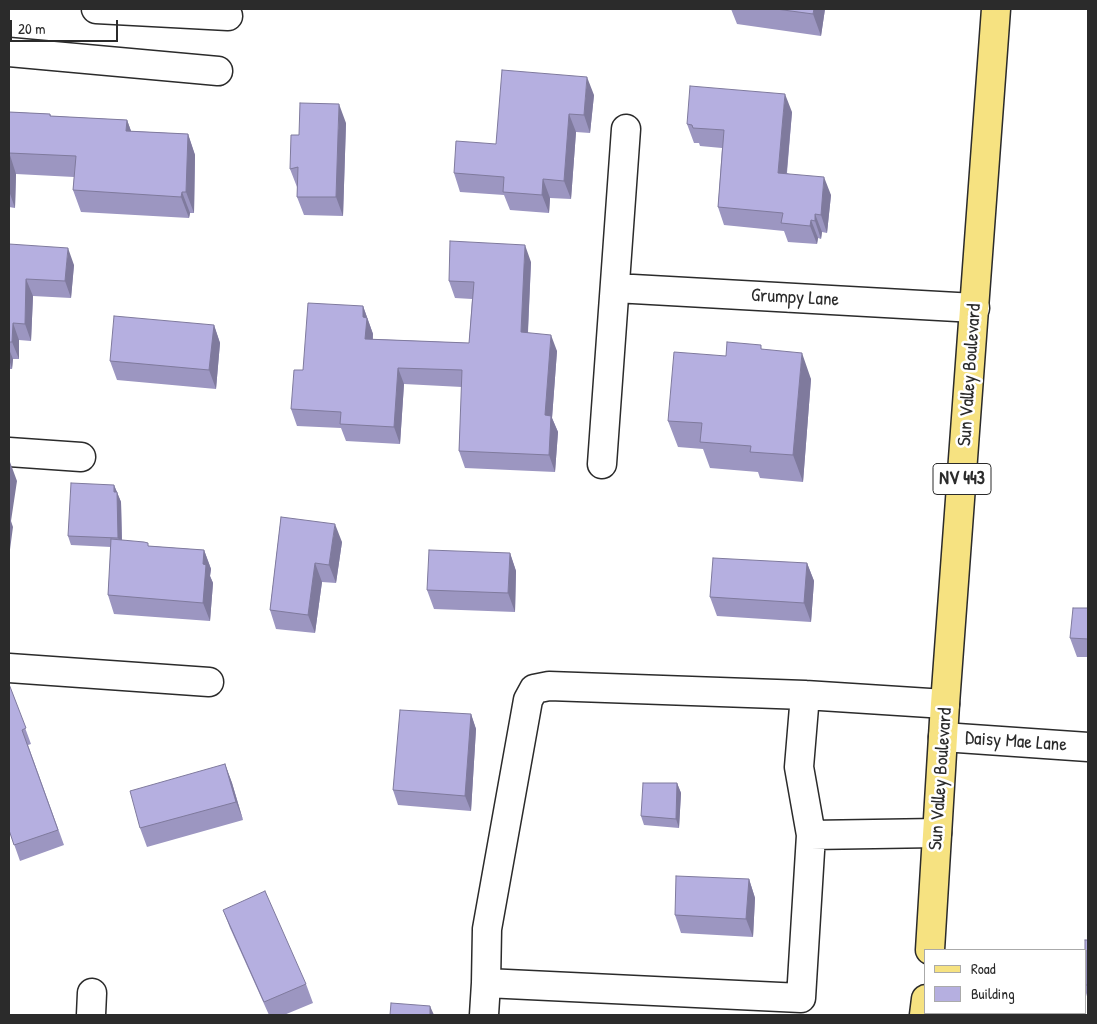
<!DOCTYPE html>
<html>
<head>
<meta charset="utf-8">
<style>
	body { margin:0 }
	#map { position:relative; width:1097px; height:1024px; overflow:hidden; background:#fff; font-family:"Patrick Hand",sans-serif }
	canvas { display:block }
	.frame { position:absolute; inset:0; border:10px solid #2b2b2b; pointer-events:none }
	.legend { position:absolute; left:924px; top:949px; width:162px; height:65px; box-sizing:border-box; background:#fff; border:1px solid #aaa; margin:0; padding:6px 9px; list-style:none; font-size:15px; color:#2b2b2b }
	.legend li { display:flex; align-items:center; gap:10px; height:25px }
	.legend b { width:25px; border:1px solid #aaa }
	.scale { position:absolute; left:10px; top:20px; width:108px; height:22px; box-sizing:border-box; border:2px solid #2b2b2b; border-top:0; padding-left:6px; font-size:15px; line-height:18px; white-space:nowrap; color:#2b2b2b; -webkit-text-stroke:4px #fff; paint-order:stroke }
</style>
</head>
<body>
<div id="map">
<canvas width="1097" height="1024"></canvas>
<div class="frame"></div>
<ul class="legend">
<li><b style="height:6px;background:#f6e281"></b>Road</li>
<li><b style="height:14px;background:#b5afe0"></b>Building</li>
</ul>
<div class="scale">20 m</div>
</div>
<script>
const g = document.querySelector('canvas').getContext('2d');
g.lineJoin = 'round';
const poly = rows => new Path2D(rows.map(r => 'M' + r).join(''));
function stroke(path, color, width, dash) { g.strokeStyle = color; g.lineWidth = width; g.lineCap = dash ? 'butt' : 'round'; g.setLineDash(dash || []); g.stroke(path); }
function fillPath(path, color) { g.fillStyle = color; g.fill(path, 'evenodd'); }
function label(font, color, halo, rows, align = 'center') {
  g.font = font + ' "Patrick Hand",sans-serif'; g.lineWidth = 5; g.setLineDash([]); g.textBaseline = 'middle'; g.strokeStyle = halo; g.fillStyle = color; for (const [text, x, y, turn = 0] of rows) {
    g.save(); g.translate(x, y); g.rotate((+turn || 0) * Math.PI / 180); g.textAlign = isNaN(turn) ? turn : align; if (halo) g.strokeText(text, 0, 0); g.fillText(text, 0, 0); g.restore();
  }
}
const minor = poly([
	[96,9,228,16],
	[9,52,218,71],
	[615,288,975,308],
	[9,452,81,457],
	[602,464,626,129],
	[9,668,209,682],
	[805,695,799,767,811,835,937,833],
	[943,737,1088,747],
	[811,835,801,998,486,983,487,929,528,700,534,689,549,686,805,695,945,704],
	[91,1015,92,993],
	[484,1015,486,983]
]);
const major = poly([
	[930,950,945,704,996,9],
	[924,1015,926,999]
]);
const wall = poly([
	[731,9,825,9,821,36,737,24],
	[594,95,590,133,576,132,571,199,550,198,549,213,510,210,504,195,460,192,454,173,496,144],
	[9,112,50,114,51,116,127,120,131,131,188,134,195,155,194,213,190,213,189,218,81,212,73,190,74,177,16,174,15,208,9,207],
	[792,112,787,173,831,195,827,233,822,232,821,239,818,238,817,244,788,242,784,231,724,225,718,207,722,148,700,146,699,143,694,143,687,124],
	[346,123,343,216,304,215,297,197,297,187,290,169],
	[9,244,74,265,71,298,33,296,31,341,19,340,19,359,13,359,12,369,9,369],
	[531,262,528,333,557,351,552,418,558,432,555,472,465,468,459,451,462,387,404,384,400,444,346,441,341,428,297,426,291,409,303,370,363,306,373,334,373,339,469,343,472,299,455,298,449,281],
	[214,325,220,343,216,389,117,380,110,361],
	[763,349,811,379,803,482,760,478,758,472,710,468,703,449,678,447,668,421,726,356],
	[114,485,121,502,122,540,149,546,204,550,211,569,210,576,213,583,210,621,114,614,108,595,111,547,71,545,68,536],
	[281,517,342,542,336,583,322,582,315,633,276,629,270,610],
	[510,553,516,571,515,612,434,609,427,590],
	[807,563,814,581,811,622,717,616,710,597],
	[1088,608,1088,657,1077,657,1070,638],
	[9,684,31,744,28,745,64,845,20,861,9,830],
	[471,714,476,729,471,811,398,805,393,790],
	[225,764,232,783,243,820,147,847,140,828],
	[677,783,681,793,679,828,644,825,641,816],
	[749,879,755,898,753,937,681,933,675,915],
	[223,910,306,984,313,1003,284,1015,269,1015,230,928],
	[1088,940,1088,1000,1086,993,1086,950]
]);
const shadedWall = poly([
	[814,9,825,9,821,36,813,14],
	[587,77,594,95,590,133,584,115],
	[785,94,792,112,785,191,778,173],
	[339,104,346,123,343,216,336,197],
	[569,114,576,132,571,199,564,181],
	[127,120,135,142,126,131],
	[188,134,195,155,194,213,186,192],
	[9,152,16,174,15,208,9,191],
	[824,177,831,195,827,233,821,215],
	[543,179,550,198,549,213,542,195],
	[182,192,190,213,189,218,181,197],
	[815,214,822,232,821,239,815,221],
	[811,220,818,238,817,244,810,226],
	[525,245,531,262,527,349,521,332],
	[68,248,74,265,71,298,65,281],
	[26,279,33,296,31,341,25,324],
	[363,306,373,334,371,356,365,339,363,317],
	[13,323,19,340,19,359,12,342],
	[214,325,220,343,216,389,209,370],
	[551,335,557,351,552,418,558,432,555,472,549,455,545,415],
	[9,349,13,359,12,369,9,359],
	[802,353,811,379,803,482,793,455],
	[398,368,404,384,400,444,394,427],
	[10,462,17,481,11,521,13,527,9,557,9,472],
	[114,485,121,502,122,547,118,538],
	[335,524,342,542,336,583,329,565],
	[204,550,211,569,210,576,213,583,210,621,203,603,203,564],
	[510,553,516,571,515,612,508,593],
	[315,563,322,582,315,633,308,615],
	[807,563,814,581,811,622,804,603],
	[471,714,476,729,471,811,465,796],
	[225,764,232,783,243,820,236,802],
	[677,783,681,793,679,828,676,819],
	[749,879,755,898,753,937,746,919],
	[430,1006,434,1015,430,1015]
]);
const building = poly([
	[776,9,814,9,813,14,776,9],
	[502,70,587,77,584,115,569,114,564,181,543,179,542,195,503,192,504,177,454,173,456,141,496,144,502,70],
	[690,86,785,94,778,173,824,177,821,215,815,214,815,221,811,220,810,226,781,223,783,213,718,207,724,130,693,128,692,125,687,124,690,86],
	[300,103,339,104,336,197,297,197,298,167,290,169,291,135,299,135,300,103],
	[9,112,50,114,50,116,127,120,126,131,188,134,186,192,182,192,181,197,73,190,76,156,9,153,9,112],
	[450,241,525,245,521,332,551,335,545,415,551,416,549,455,459,451,462,370,398,368,394,427,340,424,341,412,291,409,294,370,303,370,308,303,363,306,363,317,367,318,365,339,469,343,474,282,449,281,450,241],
	[9,244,68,248,65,281,26,279,25,324,13,323,12,342,9,342,9,244],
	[114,316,214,325,209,370,110,361,114,316],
	[727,342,761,345,761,349,802,353,793,455,750,452,751,446,700,442,702,423,668,421,674,352,726,356,727,342],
	[71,483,114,485,114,492,117,492,118,538,68,536,71,483],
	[281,517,335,524,329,565,315,563,308,615,270,610,281,517],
	[111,539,144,542,148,543,148,546,204,550,203,564,206,565,203,603,108,595,111,539],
	[429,550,510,553,508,593,427,590,429,550],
	[713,558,807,563,804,603,710,597,713,558],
	[1073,608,1088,608,1088,639,1070,638,1073,608],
	[9,684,26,728,22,730,58,830,14,845,9,830,9,684],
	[400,710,471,714,465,796,393,790,400,710],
	[225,764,236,802,140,828,130,791,225,764],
	[643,783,677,783,676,819,641,816,643,783],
	[676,876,749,879,746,919,675,915,676,876],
	[265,891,306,984,264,1002,223,910,265,891],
	[1085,940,1088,940,1088,985,1086,985,1086,950,1085,950,1085,940],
	[391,1003,430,1006,430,1015,390,1015,391,1003]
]);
const shields = [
	[962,479,58]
];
const shieldNames = [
	["NV 443",962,479]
];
const streetNames = [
	["Grumpy Lane",795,298,3],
	["Sun Valley Boulevard",970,375,-86],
	["Daisy Mae Lane",1016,742,4],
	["Sun Valley Boulevard",941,779,-86]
];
stroke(minor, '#2b2b2b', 31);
stroke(major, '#2b2b2b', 31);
stroke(minor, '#fff', 28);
stroke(major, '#f6e281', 28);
fillPath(wall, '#9c96c1');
fillPath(shadedWall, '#7f7a9d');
fillPath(building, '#b5afe0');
stroke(building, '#7f7a9d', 1);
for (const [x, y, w] of shields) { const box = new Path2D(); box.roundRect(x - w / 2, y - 15.5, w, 31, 4); g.fillStyle = '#fff'; g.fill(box); stroke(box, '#2b2b2b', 1); }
label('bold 18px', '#2b2b2b', null, shieldNames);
label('19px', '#2b2b2b', '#fff', streetNames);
</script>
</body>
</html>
